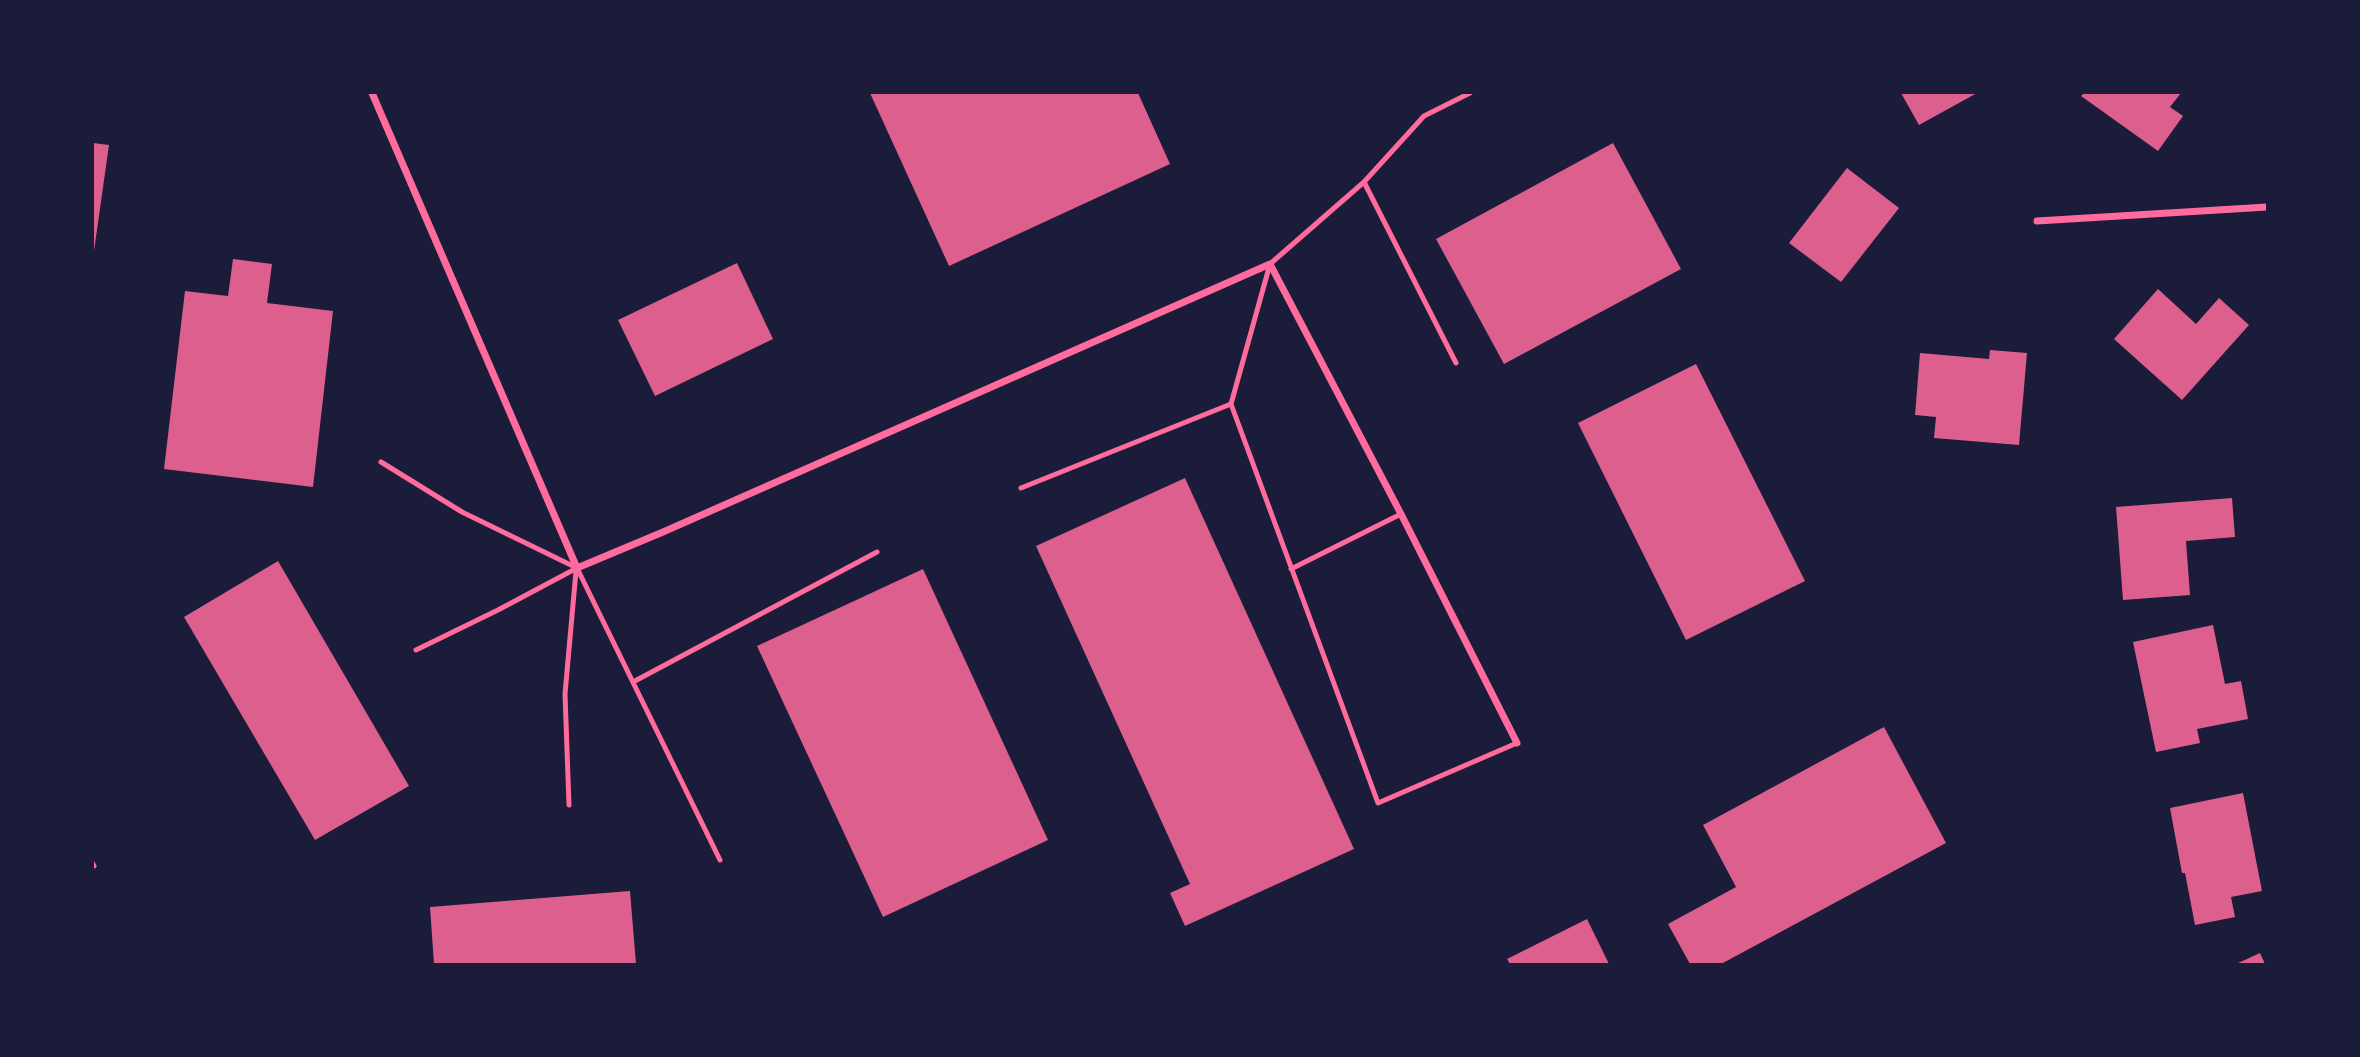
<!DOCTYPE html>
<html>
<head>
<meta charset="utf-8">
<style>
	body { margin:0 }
	#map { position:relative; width:2360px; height:1057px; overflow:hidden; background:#1b1b3a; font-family:Ubuntu,sans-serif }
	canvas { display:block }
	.frame { position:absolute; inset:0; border:94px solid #1b1b3a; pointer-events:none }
</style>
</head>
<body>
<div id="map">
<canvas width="2360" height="1057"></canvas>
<div class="frame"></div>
</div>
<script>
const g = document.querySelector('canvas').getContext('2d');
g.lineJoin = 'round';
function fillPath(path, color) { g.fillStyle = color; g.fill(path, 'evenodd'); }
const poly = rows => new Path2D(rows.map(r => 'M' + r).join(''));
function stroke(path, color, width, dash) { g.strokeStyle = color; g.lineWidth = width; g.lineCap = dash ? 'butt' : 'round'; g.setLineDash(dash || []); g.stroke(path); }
const building = poly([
	[870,93,1138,93,1170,164,949,266],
	[1901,93,1977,93,1919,125],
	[2084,93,2181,93,2170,107,2183,116,2158,151,2081,96],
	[93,143,109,145,94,251,93,251],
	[1613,143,1681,269,1504,364,1436,239],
	[1847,168,1899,208,1841,282,1789,243],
	[233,259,272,264,267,303,333,311,313,487,164,469,185,291,228,296],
	[737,263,773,339,655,396,618,320],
	[2158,289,2196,324,2219,298,2249,325,2182,400,2114,339],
	[1990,350,2027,353,2019,445,1934,438,1936,417,1915,415,1920,353,1989,359],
	[1696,364,1805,581,1686,640,1578,423],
	[1185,478,1354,849,1185,926,1170,893,1190,884,1036,546],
	[2232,498,2235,537,2186,541,2190,595,2123,600,2116,507],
	[278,561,409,786,315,840,184,617],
	[923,569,1048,840,883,917,757,646],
	[2213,625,2225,684,2241,681,2248,719,2197,729,2200,743,2156,752,2133,642],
	[1884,727,1946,843,1721,964,1690,964,1668,924,1736,887,1703,825],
	[2243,793,2262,891,2231,897,2235,917,2195,925,2185,873,2182,873,2170,808],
	[630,891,636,964,434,964,430,907],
	[1587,919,1609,964,1510,964,1507,959],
	[2260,953,2265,964,2236,964]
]);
const service = poly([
	[1470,93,1424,116,1364,182,1270,264,1231,404,1378,803,1517,743],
	[1364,182,1456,363],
	[381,462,462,512,577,568,720,860],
	[1021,488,1231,404],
	[1291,569,1401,514],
	[416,650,498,610,577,568],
	[633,682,877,552],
	[569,805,565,694,576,571],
	[93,864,94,866]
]);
const minor = poly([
	[372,93,577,568,663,532,1270,264,1401,514,1517,743],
	[2037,221,2267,207]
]);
fillPath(building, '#dd5f8e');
stroke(service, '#ff6b9d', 5);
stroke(minor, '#ff6b9d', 7);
</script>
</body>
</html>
